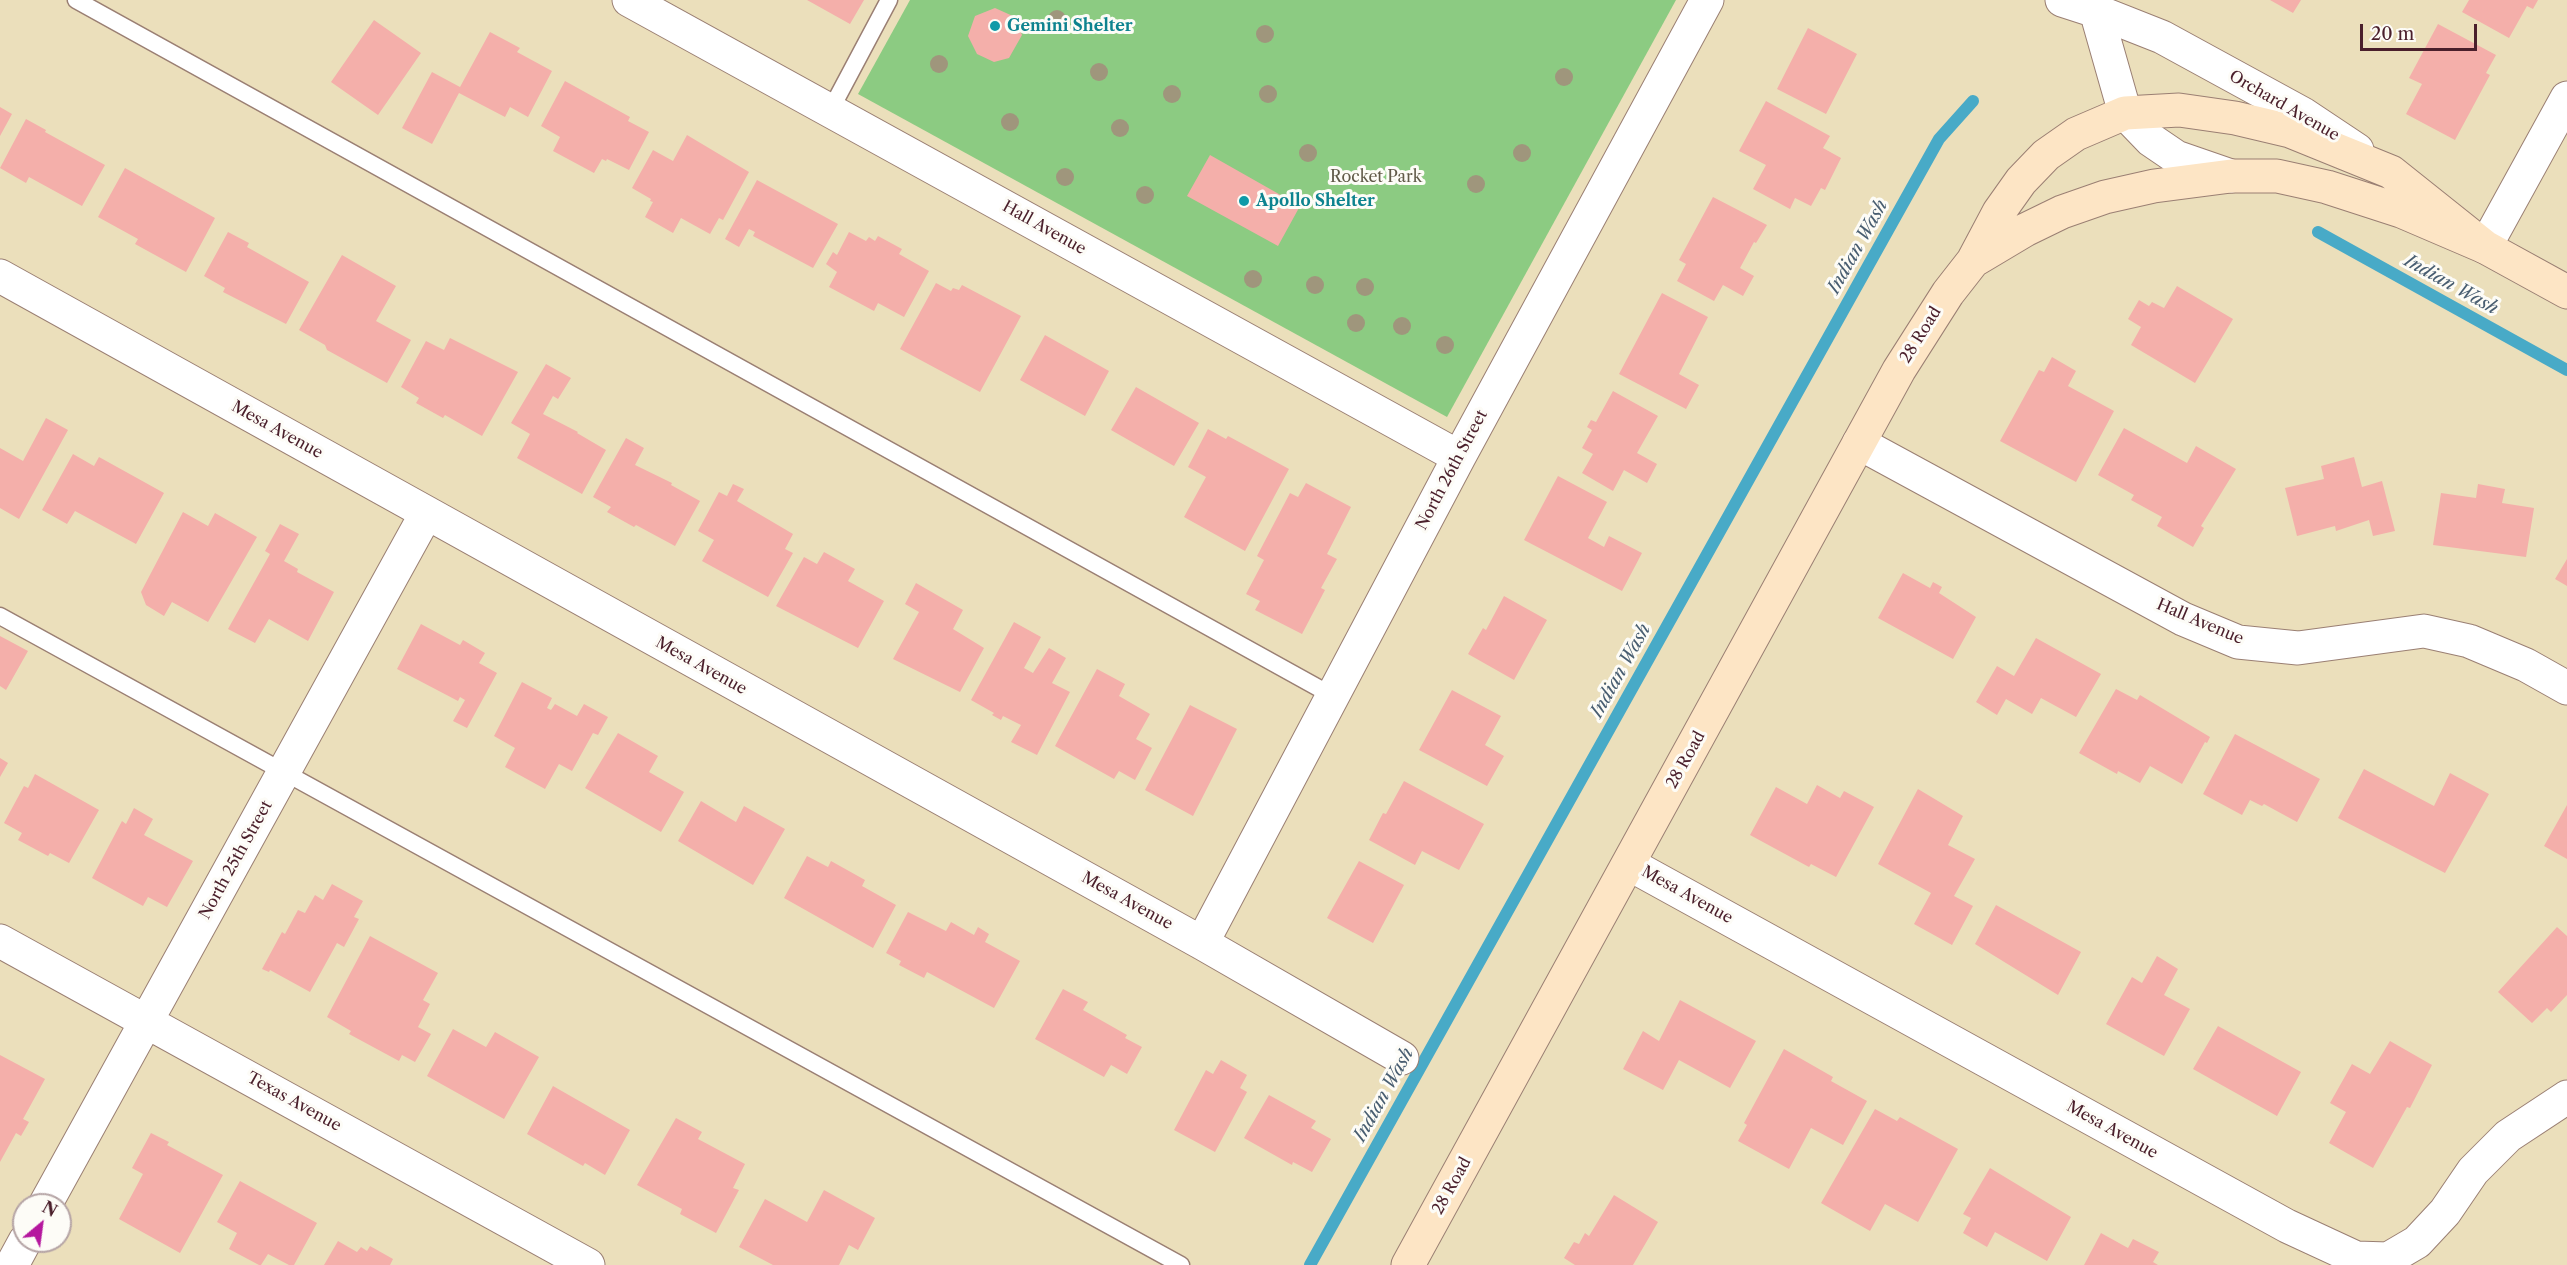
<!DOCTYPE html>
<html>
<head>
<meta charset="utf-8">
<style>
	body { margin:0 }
	#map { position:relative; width:2567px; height:1265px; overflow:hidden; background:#ebdfbb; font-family:"Libre Caslon Text",serif }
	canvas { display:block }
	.north { position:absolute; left:12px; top:1193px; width:60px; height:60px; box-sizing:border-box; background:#fdfcf7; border:2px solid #b5a4a5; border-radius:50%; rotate:29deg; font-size:16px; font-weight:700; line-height:24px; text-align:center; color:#4a1f2b }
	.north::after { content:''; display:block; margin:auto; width:21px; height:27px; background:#b5179e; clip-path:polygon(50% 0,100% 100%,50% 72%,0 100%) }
	.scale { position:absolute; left:2360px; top:24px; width:117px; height:27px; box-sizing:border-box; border:3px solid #4a1f2b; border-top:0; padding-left:8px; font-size:18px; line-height:21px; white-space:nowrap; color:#4a1f2b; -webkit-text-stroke:4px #fdfcf7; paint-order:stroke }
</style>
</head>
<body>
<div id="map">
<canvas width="2567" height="1265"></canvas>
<div class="north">N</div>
<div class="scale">20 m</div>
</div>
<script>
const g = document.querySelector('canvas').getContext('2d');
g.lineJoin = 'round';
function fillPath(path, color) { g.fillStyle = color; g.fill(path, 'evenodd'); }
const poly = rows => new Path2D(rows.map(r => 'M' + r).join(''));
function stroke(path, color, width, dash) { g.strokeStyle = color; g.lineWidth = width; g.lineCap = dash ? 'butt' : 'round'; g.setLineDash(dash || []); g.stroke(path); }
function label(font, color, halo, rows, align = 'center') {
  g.font = font + ' "Libre Caslon Text",serif'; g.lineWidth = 6; g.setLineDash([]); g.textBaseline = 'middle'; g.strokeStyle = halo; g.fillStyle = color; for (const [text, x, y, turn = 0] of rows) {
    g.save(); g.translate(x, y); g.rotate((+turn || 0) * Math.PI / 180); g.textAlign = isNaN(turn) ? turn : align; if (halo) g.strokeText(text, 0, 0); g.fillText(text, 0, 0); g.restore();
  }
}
const green = poly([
	[910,0,1676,0,1447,417,858,94]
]);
const stream = poly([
	[2318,232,2567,370],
	[1310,1265,1939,139,1973,101]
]);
const building = poly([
	[807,0,864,0,850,24],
	[2270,0,2301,0,2293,13],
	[2469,0,2538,0,2533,9,2527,6,2509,38,2462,12],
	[995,8,1015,17,1022,35,1009,58,994,62,977,54,968,36,975,16],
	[374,20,421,53,378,115,331,82],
	[2438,24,2496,55,2486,73,2490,75,2455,140,2406,114,2422,84,2409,78],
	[1808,28,1857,54,1826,114,1777,89],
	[490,32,520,48,517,52,552,71,528,117,510,107,505,117,459,93,432,144,402,128,432,72,460,87],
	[565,81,630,117,628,121,649,132,629,170,607,159,606,161,602,159,594,173,553,151,560,137,541,126],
	[1766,101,1830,136,1823,148,1841,158,1825,190,1821,188,1811,206,1795,198,1790,209,1753,189,1766,165,1739,151],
	[0,107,12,114,0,136],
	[26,119,46,130,45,132,105,165,82,206,29,177,26,183,0,168],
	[687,135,749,172,723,220,719,218,710,234,681,218,673,233,645,217,653,202,650,201,651,199,632,188,653,150,673,161],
	[1210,155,1300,206,1278,246,1187,196],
	[125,168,215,218,186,272,135,244,138,239,98,217],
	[757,180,838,224,813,268,753,236,755,232,749,229,739,247,725,239],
	[1713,197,1767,225,1756,243,1754,242,1740,268,1754,276,1743,296,1723,285,1714,301,1677,281,1686,264,1679,260],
	[228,232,249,243,247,247,309,282,286,324,223,292,225,288,204,276],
	[849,232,866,241,869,237,875,241,878,236,902,249,899,254,929,271,904,317,878,303,874,311,829,287,837,272,826,264,833,252,837,255],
	[342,255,396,286,376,321,411,340,387,383,327,350,325,345,299,330],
	[936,283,951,291,953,288,959,290,962,285,1021,316,980,392,900,349],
	[2177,286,2233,319,2195,383,2131,345,2141,327,2128,319,2139,300,2149,306,2152,302,2164,308],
	[1662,293,1708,317,1679,374,1699,385,1686,409,1619,374],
	[1045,335,1109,371,1085,416,1020,380],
	[450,338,518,372,482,436,445,415,443,418,416,403,419,398,401,387,426,341,444,350],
	[2052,357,2076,371,2068,386,2114,411,2076,482,2000,441,2039,370,2044,372],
	[546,364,571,378,558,399,553,396,543,414,578,432,577,433,606,450,582,494,517,458,530,434,511,423],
	[1136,387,1199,423,1174,466,1111,430],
	[1613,391,1658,416,1637,453,1657,464,1647,483,1624,470,1613,491,1582,473,1593,454,1582,448,1592,430,1587,427,1591,420,1596,422],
	[46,418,68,430,19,519,0,508,0,448,23,461],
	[2124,428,2187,463,2196,446,2236,469,2201,526,2204,528,2193,547,2157,526,2162,517,2131,500,2134,495,2098,475],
	[1208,429,1226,439,1228,436,1289,469,1245,551,1184,517,1206,477,1188,467],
	[626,438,644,448,635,465,672,483,671,485,700,501,675,546,636,525,634,527,607,512,611,507,593,497],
	[73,454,94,466,99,457,164,493,136,544,75,511,67,524,42,510],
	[2354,457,2362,487,2382,481,2395,531,2373,536,2369,520,2336,531,2335,526,2297,536,2285,488,2324,479,2321,466],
	[1558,476,1607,502,1588,538,1604,547,1609,536,1642,553,1622,591,1524,540],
	[1306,483,1351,507,1327,554,1337,559,1321,588,1325,590,1302,634,1255,610,1260,601,1246,594,1264,560,1257,556,1290,493,1298,497],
	[733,484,744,489,737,501,793,534,785,549,793,553,768,597,702,561,714,540,698,531,719,492,727,496],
	[2478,484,2505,489,2502,503,2534,508,2526,557,2433,545,2441,493,2476,498],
	[183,512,208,526,215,513,257,537,208,622,172,602,164,616,146,605,141,592],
	[280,524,299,534,284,561,298,569,297,572,334,592,308,641,269,619,255,643,228,629,270,554,265,551],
	[824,552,855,569,848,581,884,601,858,648,776,606,804,557,817,564],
	[2567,559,2567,586,2555,579],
	[1903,573,1930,588,1933,582,1942,587,1939,593,1976,617,1953,659,1878,618],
	[916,583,963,610,953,629,984,648,960,692,893,659,919,612,905,604],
	[1504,596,1547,620,1514,680,1468,654,1483,628,1486,630],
	[1014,622,1041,637,1024,668,1033,673,1049,648,1066,658,1052,683,1070,692,1037,755,1011,742,1021,725,1003,716,1001,720,992,715,994,713,971,700],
	[421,624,460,645,463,640,485,653,479,663,497,673,467,728,453,721,465,700,460,697,458,701,397,669],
	[0,636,28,651,6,690,0,686],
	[2036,638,2101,674,2076,717,2041,698,2032,714,2006,699,1997,715,1976,702,1997,666,2014,676],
	[1097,669,1125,684,1119,696,1150,714,1136,739,1152,748,1135,780,1119,771,1114,779,1055,746],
	[522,682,552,698,547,708,551,710,555,704,577,716,584,704,608,717,598,735,593,733,572,771,559,764,545,789,505,767,515,748,494,736],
	[2116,689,2137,700,2140,695,2210,737,2207,743,2205,742,2182,784,2150,766,2140,783,2118,771,2117,774,2079,753],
	[1452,690,1501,716,1485,745,1504,756,1487,786,1419,750],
	[1190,705,1237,729,1193,816,1145,790],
	[618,733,658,756,649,772,684,792,661,832,585,788],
	[2235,734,2320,779,2297,822,2264,804,2262,806,2250,800,2242,815,2203,794],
	[0,758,8,763,0,777],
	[2364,769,2434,806,2450,773,2489,794,2445,873,2338,818],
	[35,774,99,810,69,863,50,853,48,856,18,840,22,833,4,823,24,786,28,788],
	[1404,781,1484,824,1459,870,1422,851,1415,865,1369,840,1383,813,1386,814],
	[1817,785,1840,798,1844,791,1874,807,1836,877,1811,864,1809,867,1750,835,1776,787,1807,804],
	[1918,789,1963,816,1948,845,1975,859,1954,896,1973,906,1952,945,1914,924,1931,893,1878,864],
	[701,801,736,822,744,806,785,829,753,885,678,841],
	[2567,805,2567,859,2544,846],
	[134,808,153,819,144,835,193,861,167,907,148,897,143,906,92,878,122,821,126,824],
	[807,856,828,867,831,861,865,880,862,886,896,905,873,948,784,898],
	[1359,861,1404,885,1373,943,1327,918],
	[332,884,363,901,354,917,359,919,344,947,337,943,310,992,270,970,269,972,262,969,282,932,285,934,298,910,305,913,315,895,323,900],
	[1996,905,2081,952,2058,995,1975,944],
	[908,912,946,931,951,922,974,935,978,927,989,934,985,942,1020,961,994,1008,927,972,924,978,899,965,901,961,886,953],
	[2557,927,2567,936,2567,995,2551,1012,2547,1008,2532,1023,2498,992],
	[370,936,438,973,423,1000,430,1004,418,1027,431,1034,415,1062,402,1055,399,1061,349,1034,351,1031,327,1017],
	[2157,956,2178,969,2164,995,2190,1009,2164,1056,2106,1024,2132,977,2142,983],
	[1063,989,1088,1002,1083,1010,1127,1035,1125,1038,1142,1047,1127,1074,1111,1065,1104,1077,1035,1039],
	[1680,1000,1756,1041,1730,1088,1679,1060,1663,1090,1623,1069,1643,1031,1659,1041],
	[2218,1026,2301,1072,2277,1116,2193,1069],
	[453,1029,486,1047,495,1032,539,1057,504,1119,427,1076],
	[2390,1041,2432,1065,2410,1108,2407,1107,2373,1168,2329,1143,2346,1112,2330,1103,2352,1064,2370,1074],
	[1784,1049,1833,1077,1831,1081,1867,1101,1843,1145,1811,1128,1789,1169,1738,1141,1747,1125,1744,1123],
	[0,1055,45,1079,23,1119,29,1122,21,1136,16,1133,0,1162],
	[1221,1060,1247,1075,1240,1088,1247,1092,1215,1152,1174,1130,1206,1070,1213,1074],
	[553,1086,630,1130,605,1175,585,1163,583,1166,527,1134],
	[1269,1095,1316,1121,1311,1128,1331,1139,1312,1172,1293,1162,1292,1165,1244,1138],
	[1875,1109,1897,1121,1900,1117,1958,1149,1918,1222,1885,1204,1870,1231,1821,1203],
	[676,1118,702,1132,698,1139,745,1164,733,1188,739,1190,716,1233,680,1214,682,1209,637,1185],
	[151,1133,169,1142,167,1145,223,1175,180,1253,119,1219,143,1174,132,1168],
	[1990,1168,2071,1217,2047,1261,1995,1232,1987,1247,1963,1233,1971,1218,1963,1214],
	[240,1181,317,1223,294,1265,289,1265,268,1254,261,1265,259,1265,229,1249,237,1233,217,1222],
	[824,1190,875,1218,858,1250,849,1245,839,1265,773,1265,739,1247,765,1199,807,1222],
	[1614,1195,1658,1222,1633,1265,1575,1265,1564,1258,1574,1242,1579,1244,1585,1233,1589,1236],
	[2101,1233,2128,1248,2133,1239,2159,1252,2153,1262,2158,1265,2084,1265],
	[338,1241,357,1252,361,1247,367,1251,370,1246,393,1259,390,1265,324,1265]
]);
const service = poly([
	[76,0,1333,696],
	[830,111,889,0],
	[0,616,1181,1265]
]);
const minor = poly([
	[629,0,1459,457],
	[2485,247,2567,98],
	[0,276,1202,943,1402,1058],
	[1859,443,2183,619,2238,642,2298,648,2424,631,2469,641,2526,665,2567,688],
	[1629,864,2287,1226,2356,1258,2388,1259,2417,1242,2445,1212,2473,1171,2508,1136,2567,1097],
	[0,941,588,1265],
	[1202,943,1459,457,1707,0],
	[45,1205,426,514],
	[12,1265,25,1241]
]);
const tertiary = poly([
	[2062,0,2096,11,2162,37,2303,114,2357,150],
	[2096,11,2125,113,2151,140,2176,157,2231,176]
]);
const secondary = poly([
	[1973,261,2025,230,2062,212,2105,197,2154,186,2231,176,2277,176,2327,187,2401,211,2485,247,2567,292],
	[1408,1265,1899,370,1948,293,1973,261,1999,212,2021,181,2046,155,2076,134,2125,113,2179,110,2235,118,2290,131,2391,172,2485,247]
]);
const trees = [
	[1057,19],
	[1265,34],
	[939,64],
	[1099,72],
	[1564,77],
	[1172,94],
	[1268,94],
	[1010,122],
	[1120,128],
	[1308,153],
	[1522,153],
	[1065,177],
	[1476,184],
	[1145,195],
	[1253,279],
	[1315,285],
	[1365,287],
	[1356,323],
	[1402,326],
	[1445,345]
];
const markers = [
	[995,26,6,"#0f9aa8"],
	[1244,201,6,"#0f9aa8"]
];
const cultureNames = [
	["Gemini Shelter",1007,26],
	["Apollo Shelter",1256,201]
];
const streetNames = [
	["Orchard Avenue",2284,106,30],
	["Hall Avenue",1044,228,29],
	["28 Road",1921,335,-58],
	["Mesa Avenue",277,430,29],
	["North 26th Street",1452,470,-62],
	["Hall Avenue",2200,622,23],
	["Mesa Avenue",701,666,29],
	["28 Road",1686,760,-61],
	["North 25th Street",236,860,-61],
	["Mesa Avenue",1687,895,29],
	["Mesa Avenue",1127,901,29],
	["Texas Avenue",294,1102,29],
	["Mesa Avenue",2112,1130,29],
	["28 Road",1452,1186,-61]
];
const parkNames = [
	["Rocket Park",1376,177]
];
const waterNames = [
	["Indian Wash",1858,247,-61],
	["Indian Wash",2451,285,29],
	["Indian Wash",1621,671,-61],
	["Indian Wash",1384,1095,-61]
];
fillPath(green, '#8ccb82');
stroke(stream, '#48aac7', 12);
fillPath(building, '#f4afaa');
stroke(service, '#9a7f73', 19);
stroke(minor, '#9a7f73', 35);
stroke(tertiary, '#9a7f73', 35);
stroke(secondary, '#9a7f73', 35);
stroke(service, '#fff', 16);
stroke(minor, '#fff', 33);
stroke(tertiary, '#fff', 33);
stroke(secondary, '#fde5c5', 33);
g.fillStyle = '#9f967c';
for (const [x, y] of trees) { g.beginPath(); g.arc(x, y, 9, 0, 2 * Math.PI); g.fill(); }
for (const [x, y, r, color] of markers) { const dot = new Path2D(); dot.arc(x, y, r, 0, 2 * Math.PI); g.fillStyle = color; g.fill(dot); stroke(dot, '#fdfcf7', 2); }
label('bold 16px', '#0d838f', '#fdfcf7', cultureNames, 'left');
label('16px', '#4a1f2b', '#fdfcf7', streetNames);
label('16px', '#615b49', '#fdfcf7', parkNames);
label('italic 18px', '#495e71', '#fdfcf7', waterNames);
</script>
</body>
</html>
